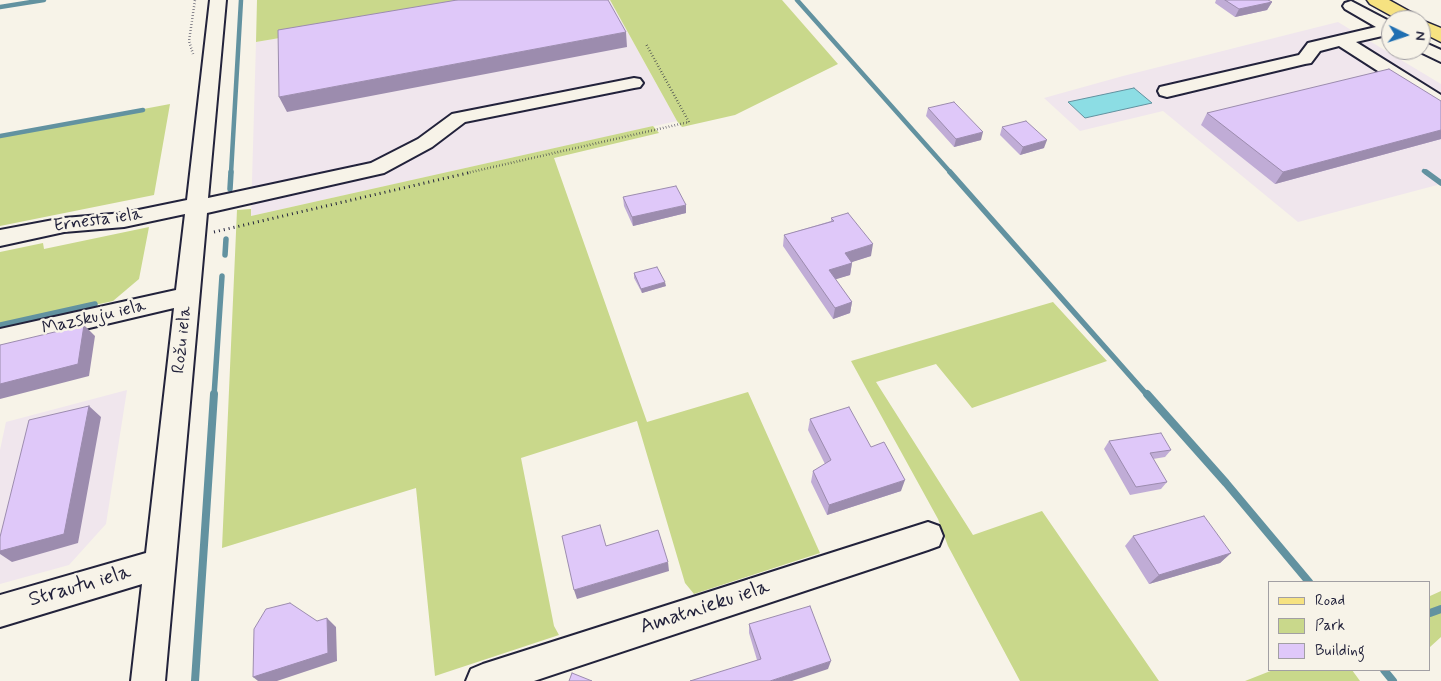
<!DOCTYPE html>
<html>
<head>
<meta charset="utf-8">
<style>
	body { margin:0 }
	#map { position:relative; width:1441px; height:681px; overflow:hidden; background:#f7f3e8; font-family:Mynerve,sans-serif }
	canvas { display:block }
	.legend { position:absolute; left:1268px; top:581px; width:162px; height:90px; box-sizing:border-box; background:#f7f3e8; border:1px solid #a29fa3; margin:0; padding:6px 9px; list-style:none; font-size:15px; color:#22223b }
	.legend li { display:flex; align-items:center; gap:10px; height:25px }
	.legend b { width:25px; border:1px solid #a29fa3 }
	.north { position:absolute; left:1381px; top:10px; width:50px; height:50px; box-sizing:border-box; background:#f7f3e8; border:1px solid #a29fa3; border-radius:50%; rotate:94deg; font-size:14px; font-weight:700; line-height:20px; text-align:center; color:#22223b }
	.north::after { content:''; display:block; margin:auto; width:18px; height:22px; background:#1f6fb2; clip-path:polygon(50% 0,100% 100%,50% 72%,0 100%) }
</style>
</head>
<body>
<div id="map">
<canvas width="1441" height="681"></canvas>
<ul class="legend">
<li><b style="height:6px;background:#f6e281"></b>Road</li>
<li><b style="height:14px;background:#c9d88b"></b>Park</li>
<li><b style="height:14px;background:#dfc8f9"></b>Building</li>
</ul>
<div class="north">N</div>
</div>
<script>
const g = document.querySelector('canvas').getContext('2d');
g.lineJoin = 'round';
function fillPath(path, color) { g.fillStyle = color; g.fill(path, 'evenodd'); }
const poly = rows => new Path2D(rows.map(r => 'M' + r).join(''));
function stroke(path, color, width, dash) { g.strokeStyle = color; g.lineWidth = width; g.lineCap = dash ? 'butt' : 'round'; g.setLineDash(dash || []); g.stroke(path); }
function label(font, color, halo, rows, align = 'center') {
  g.font = font + ' Mynerve,sans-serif'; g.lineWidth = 5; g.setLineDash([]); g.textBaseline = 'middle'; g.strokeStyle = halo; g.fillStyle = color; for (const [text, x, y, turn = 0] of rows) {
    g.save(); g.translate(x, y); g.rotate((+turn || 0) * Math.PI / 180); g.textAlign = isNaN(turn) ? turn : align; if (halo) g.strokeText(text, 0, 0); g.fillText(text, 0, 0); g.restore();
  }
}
const built = poly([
	[504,0,610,0,677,121,251,216,256,42],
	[1338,22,1441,84,1441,184,1298,222,1163,111,1080,131,1044,98,1123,76],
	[127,390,106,524,69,565,0,584,0,450,6,422]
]);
const green = poly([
	[257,0,504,0,256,42],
	[610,0,782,0,838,64,735,115,682,127,677,121],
	[170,104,154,195,0,226,0,136],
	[653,126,659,133,554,158,647,422,748,392,820,553,694,594,685,583,637,421,521,458,554,626,559,635,435,676,416,488,222,548,237,210,251,209,251,216],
	[149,227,139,279,113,301,0,326,0,252,43,243,44,249],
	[1053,302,1107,361,972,408,936,364,876,382,973,535,1042,511,1159,681,1020,681,948,546,938,519,851,361],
	[1441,591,1441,637,1430,647,1430,596],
	[1273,670,1352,670,1360,681,1245,681]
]);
const water = poly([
	[1134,88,1152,103,1085,118,1068,102,1134,88]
]);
const streamFar2 = poly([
	[797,0,951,173],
	[0,7,44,0],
	[0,136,143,110],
	[1424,171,1427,173],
	[231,173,241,0]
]);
const streamFar1 = poly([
	[950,172,1148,396],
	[1426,172,1441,183],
	[230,189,231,172],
	[225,255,226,239],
	[0,325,95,304],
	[214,396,222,276]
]);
const stream = poly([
	[1147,394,1226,483,1309,582],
	[1430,613,1441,609],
	[1384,670,1393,681],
	[195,681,214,394]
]);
const pathFar1 = poly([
	[193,54,189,41,195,0],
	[467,173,689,122,646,44]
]);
const path = poly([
	[214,232,472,172]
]);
const minor = poly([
	[210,0,226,0,208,198,371,163,418,139,452,114,634,78,640,79,643,83,640,87,634,88,465,122,432,147,384,173,207,213,165,681,131,681,142,584,0,627,0,595,146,553,174,308,0,349,0,329,176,290,185,214,124,227,64,232,0,246,0,230,64,218,124,213,187,200,210,0],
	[1351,1,1391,22,1391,34,1356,42,1441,95,1441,109,1434,107,1339,46,1320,51,1311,63,1305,64,1167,97,1160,95,1158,91,1160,87,1299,55,1308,43,1376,27,1345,9,1343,6,1345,3,1351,1],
	[1421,41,1441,50,1441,62,1416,50,1421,50,1421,41],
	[928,522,939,526,943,536,939,546,928,550,534,681,466,681,471,669,483,664,928,522]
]);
const major = poly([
	[1367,0,1389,0,1418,16,1421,20,1441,28,1441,42,1421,32,1421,20,1399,20,1370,4,1367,0]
]);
const wall = poly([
	[1216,0,1268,0,1272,2,1267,10,1235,17,1215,3],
	[1441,101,1441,139,1275,184,1201,125,1207,113],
	[928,108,981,140,954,147,926,116],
	[1002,127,1044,148,1020,155,1000,135],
	[623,197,686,213,633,226,624,206],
	[831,218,871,256,851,262,852,263,850,275,835,279,852,302,850,313,833,319,783,246,784,235,831,221],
	[634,273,666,286,642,293,634,278],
	[810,419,871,447,901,491,827,515,811,482,813,471,825,464,808,430],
	[1109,441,1171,450,1165,457,1153,459,1167,482,1161,489,1130,495,1104,449],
	[1133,536,1231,553,1220,563,1149,584,1125,546],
	[749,624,828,669,757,660,749,633]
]);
const shadedWall = poly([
	[1272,2,1267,10,1235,17,1239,9],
	[626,32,627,47,287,112,279,97],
	[1441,130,1441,139,1275,184,1283,172],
	[983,132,981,140,954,147,956,139],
	[1047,140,1044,148,1020,155,1023,147],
	[686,205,686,213,633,226,632,217],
	[873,244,871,256,843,265,845,253],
	[852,263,850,275,827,282,829,270],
	[665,282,666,286,642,293,641,289],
	[852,302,850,313,833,319,835,308],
	[84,325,95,336,89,376,0,399,0,384],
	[89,406,101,417,78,543,12,562,0,554,0,551],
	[905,480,901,491,827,515,829,505],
	[1231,553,1220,563,1149,584,1159,575],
	[668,562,669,571,577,599,574,590],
	[327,618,336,627,337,661,277,681,258,681,253,677],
	[831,661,828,669,792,681,770,681]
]);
const building = poly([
	[457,0,608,0,626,32,279,97,278,30,457,0],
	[1225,0,1268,0,1272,2,1239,9,1225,0],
	[1389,69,1441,101,1441,130,1283,172,1207,113,1389,69],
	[954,102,983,132,956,139,928,108,954,102],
	[1026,121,1047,140,1023,147,1002,127,1026,121],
	[676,186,686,205,632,217,623,197,676,186],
	[848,213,873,244,845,253,852,263,829,270,852,302,835,308,784,235,834,221,831,218,848,213],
	[657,267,665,282,641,289,634,273,657,267],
	[84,325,78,364,0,384,0,345,84,325],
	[89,406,64,534,0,551,0,537,29,420,89,406],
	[849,407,871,447,884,442,905,480,829,505,813,471,831,460,810,419,849,407],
	[1161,433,1171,450,1150,453,1167,482,1136,487,1109,441,1161,433],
	[1204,516,1231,553,1159,575,1133,536,1204,516],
	[600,525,606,546,658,530,668,562,574,590,562,536,600,525],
	[290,603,317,621,327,618,328,653,253,677,254,629,266,609,290,603],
	[810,606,831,661,770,681,690,681,761,659,749,624,810,606],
	[572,673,592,681,569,681,572,673]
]);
const streetNames = [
	["Ernesta iela",98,221,-8],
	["Mazskuju iela",94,318,-13],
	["Rožu iela",183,340,-84]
];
const nearStreetnames = [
	["Strautu iela",80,587,-16],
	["Amatnieku iela",705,608,-18]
];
fillPath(built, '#f0e6ed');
fillPath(green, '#c9d88b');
fillPath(water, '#8cdde4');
stroke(water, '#6292a0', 1);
stroke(streamFar2, '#6292a0', 4.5);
stroke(streamFar1, '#6292a0', 5.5);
stroke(stream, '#6292a0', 8);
stroke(minor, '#22223b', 4);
stroke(major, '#22223b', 3);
stroke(pathFar1, '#22223b', 2.5, [0.5, 2.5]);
stroke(path, '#22223b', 3, [1, 4]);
fillPath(minor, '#f7f3e8');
fillPath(major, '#f6e281');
fillPath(wall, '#c0acd6');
fillPath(shadedWall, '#9c8cae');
fillPath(building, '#dfc8f9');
stroke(building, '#9c8cae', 1);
label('18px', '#22223b', '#f7f3e8', streetNames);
label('21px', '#22223b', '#f7f3e8', nearStreetnames);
</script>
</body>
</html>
